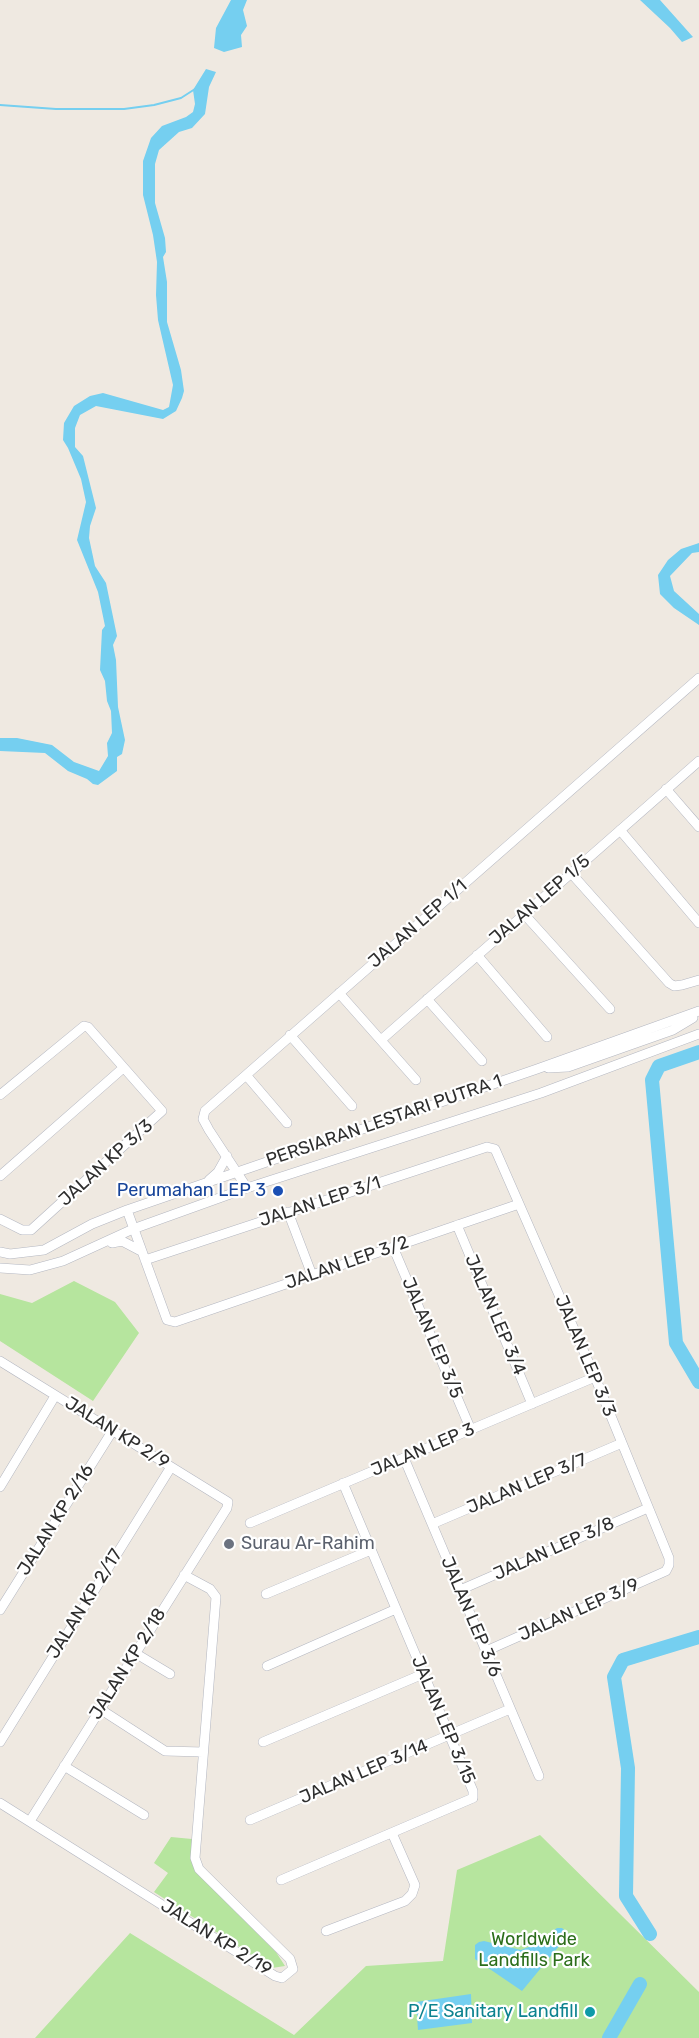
<!DOCTYPE html>
<html>
<head>
<meta charset="utf-8">
<style>
	body { margin:0 }
	canvas { display:block; background:#efe9e1 }
</style>
</head>
<body>
<canvas width="699" height="2038"></canvas>
<script>
const g = document.querySelector('canvas').getContext('2d');
g.lineJoin = 'round';
function fillPath(path, color) { g.fillStyle = color; g.fill(path, 'evenodd'); }
const poly = rows => new Path2D(rows.map(r => 'M' + r).join(''));
function stroke(path, color, width, dash) { g.strokeStyle = color; g.lineWidth = width; g.lineCap = dash ? 'butt' : 'round'; g.setLineDash(dash || []); g.stroke(path); }
function label(font, color, halo, rows, align = 'center') {
  g.font = font + ' Rubik,sans-serif'; g.lineWidth = 4.5; g.setLineDash([]); g.textBaseline = 'middle'; g.strokeStyle = halo; g.fillStyle = color; for (const [text, x, y, turn = 0] of rows) {
    g.save(); g.translate(x, y); g.rotate((+turn || 0) * Math.PI / 180); g.textAlign = isNaN(turn) ? turn : align; if (halo) g.strokeText(text, 0, 0); g.fillText(text, 0, 0); g.restore();
  }
}
const green = poly([
	[74,1281,115,1302,139,1333,93,1401,0,1341,0,1294,32,1303],
	[540,1835,699,1992,699,2038,35,2038,130,1933,294,2035,366,1966,443,1961,457,1870],
	[171,1837,192,1839,196,1872,276,1952,285,1966,272,1968,154,1892,168,1873,154,1863]
]);
const water = poly([
	[231,0,247,0,243,10,247,26,241,35,242,47,224,52,214,48,216,28],
	[640,0,660,0,693,37,682,42,670,28],
	[206,69,216,72,209,87,205,114,192,128,179,132,159,150,155,164,155,203,165,238,166,252,163,257,167,282,167,322,181,370,184,391,182,398,176,411,163,419,96,406,80,415,75,428,75,447,83,456,96,508,90,526,89,538,95,566,106,583,117,636,113,645,116,660,118,707,125,740,122,754,117,757,117,771,98,785,93,784,87,779,68,771,45,753,0,751,0,738,17,738,52,745,74,762,99,771,108,756,107,743,112,733,111,711,107,701,105,681,100,670,102,630,105,626,98,592,77,540,86,502,81,479,68,448,63,440,64,423,74,406,90,396,103,393,163,410,169,407,173,385,158,320,156,295,157,262,153,235,143,195,143,161,151,138,162,126,186,117,193,112,195,104,193,90],
	[699,543,699,552,692,553,670,576,674,591,699,614,699,625,674,608,660,594,658,575,668,560,681,549],
	[557,1928,562,1928,569,1934,522,1991,475,1959,475,1945,479,1942,484,1941,521,1950,534,1945],
	[471,1994,472,2023,418,2030,416,2002]
]);
const stream = poly([
	[0,105,56,109,124,109,154,105,181,98,195,89]
]);
const river = poly([
	[699,1052,659,1066,652,1080,676,1343,699,1382],
	[650,1934,626,1896,628,1768,614,1677,623,1660,699,1637],
	[609,2038,640,1984]
]);
const minor = poly([
	[666,789,699,827],
	[620,830,699,923],
	[571,873,669,983,674,986,682,985,699,980],
	[524,914,610,1009],
	[477,955,547,1037],
	[339,993,416,1080],
	[427,999,482,1061],
	[290,1035,352,1106],
	[381,1040,699,761],
	[548,1068,568,1067,673,1030,693,1018],
	[246,1075,287,1123],
	[0,1095,84,1026,88,1027,162,1111,31,1230,22,1230,0,1219],
	[0,1176,122,1069],
	[209,1180,218,1172,227,1156],
	[247,1188,209,1130,203,1119,205,1111,699,678],
	[127,1210,167,1320,175,1322,519,1204],
	[288,1212,312,1275],
	[457,1225,532,1404],
	[112,1243,122,1241,141,1251],
	[393,1247,471,1430],
	[0,1252,10,1254,44,1250,92,1224,127,1210,537,1069,699,1011],
	[145,1260,487,1147,495,1149,595,1377,669,1558,669,1565,666,1571,486,1651],
	[0,1268,30,1270,63,1261,133,1229,247,1188,541,1093,699,1034],
	[0,1361,228,1502,227,1508,30,1821],
	[404,1458,539,1776],
	[0,1487,55,1396],
	[250,1523,595,1377],
	[432,1524,622,1443],
	[460,1590,648,1508],
	[266,1594,371,1550],
	[0,1610,113,1430],
	[135,1653,170,1674],
	[267,1666,396,1609],
	[100,1709,165,1751,203,1752],
	[0,1742,171,1467],
	[263,1742,423,1674],
	[64,1766,144,1815],
	[0,1803,275,1976,282,1978,293,1969,290,1959,206,1876,199,1869,195,1858,216,1597,210,1589,184,1575],
	[250,1820,510,1709],
	[281,1880,473,1798,473,1791,343,1483],
	[326,1931,405,1901,412,1894,415,1885,392,1833]
]);
const markers = [
	[278,1191,6,"#1a4fb4"],
	[229,1544,6,"#6b7280"],
	[590,2012,6,"#0f9aa8"]
];
const streetNames = [
	["JALAN LEP 1/5",540,900,-41],
	["JALAN LEP 1/1",418,924,-41],
	["PERSIARAN LESTARI PUTRA 1",384,1121,-19],
	["JALAN KP 3/3",106,1163,-42],
	["JALAN LEP 3/1",320,1202,-18],
	["JALAN LEP 3/2",347,1263,-19],
	["JALAN LEP 3/4",495,1315,67],
	["JALAN LEP 3/5",432,1338,67],
	["JALAN LEP 3/3",585,1356,67],
	["JALAN KP 2/9",117,1433,32],
	["JALAN LEP 3",423,1450,-23],
	["JALAN LEP 3/7",527,1484,-23],
	["JALAN KP 2/16",56,1520,-58],
	["JALAN LEP 3/8",554,1549,-24],
	["JALAN KP 2/17",85,1604,-58],
	["JALAN LEP 3/9",579,1610,-24],
	["JALAN LEP 3/6",471,1617,67],
	["JALAN KP 2/18",128,1664,-58],
	["JALAN LEP 3/15",443,1720,67],
	["JALAN LEP 3/14",364,1772,-23],
	["JALAN KP 2/19",216,1938,32]
];
const transitNames = [
	["Perumahan LEP 3",266,1191]
];
const worshipNames = [
	["Surau Ar-Rahim",241,1544]
];
const parkNames = [
	["Worldwide",534,1940],
	["Landfills Park",534,1961]
];
const cultureNames = [
	["P/E Sanitary Landfill",578,2012]
];
fillPath(green, '#b6e59e');
fillPath(water, '#75cff0');
stroke(stream, '#75cff0', 2);
stroke(river, '#75cff0', 14);
stroke(minor, '#b4b7c1', 10);
stroke(minor, '#fff', 9);
for (const [x, y, r, color] of markers) { const dot = new Path2D(); dot.arc(x, y, r, 0, 2 * Math.PI); g.fillStyle = color; g.fill(dot); stroke(dot, '#fff', 2); }
label('18px', '#2e2e2e', '#fff', streetNames);
label('18px', '#164399', '#fff', transitNames, 'right');
label('18px', '#5b616d', '#fff', worshipNames, 'left');
label('18px', '#2c6e1b', '#fff', parkNames);
label('18px', '#0d838f', '#fff', cultureNames, 'right');
</script>
</body>
</html>
